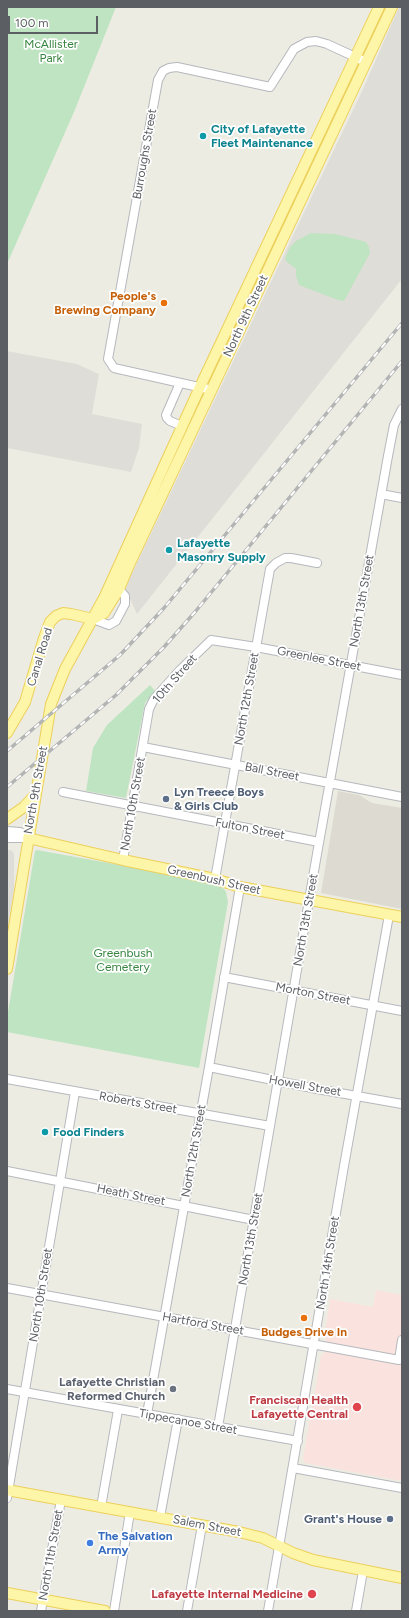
<!DOCTYPE html>
<html>
<head>
<meta charset="utf-8">
<style>
	body { margin:0 }
	#map { position:relative; width:409px; height:1618px; overflow:hidden; background:#edece3; font-family:Figtree,sans-serif }
	canvas { display:block }
	.frame { position:absolute; inset:0; border:8px solid #5b5e63; pointer-events:none }
	.scale { position:absolute; left:8px; top:16px; width:90px; height:18px; box-sizing:border-box; border:2px solid #5b5e63; border-top:0; padding-left:5px; font-size:12px; line-height:14px; white-space:nowrap; color:#5b5e63; -webkit-text-stroke:3px #fff; paint-order:stroke }
</style>
</head>
<body>
<div id="map">
<canvas width="409" height="1618"></canvas>
<div class="frame"></div>
<div class="scale">100 m</div>
</div>
<script>
const g = document.querySelector('canvas').getContext('2d');
g.lineJoin = 'round';
function fillPath(path, color) { g.fillStyle = color; g.fill(path, 'evenodd'); }
const poly = rows => new Path2D(rows.map(r => 'M' + r).join(''));
function stroke(path, color, width, dash) { g.strokeStyle = color; g.lineWidth = width; g.lineCap = dash ? 'butt' : 'round'; g.setLineDash(dash || []); g.stroke(path); }
function label(font, color, halo, rows, align = 'center') {
  g.font = font + ' Figtree,sans-serif'; g.lineWidth = 3.5; g.setLineDash([]); g.textBaseline = 'middle'; g.strokeStyle = halo; g.fillStyle = color; for (const [text, x, y, turn = 0] of rows) {
    g.save(); g.translate(x, y); g.rotate((+turn || 0) * Math.PI / 180); g.textAlign = isNaN(turn) ? turn : align; if (halo) g.strokeText(text, 0, 0); g.fillText(text, 0, 0); g.restore();
  }
}
const industrial = poly([
	[399,7,402,7,402,279,137,614,125,588,363,89],
	[7,351,77,364,99,374,92,414,142,424,139,448,131,472,7,448],
	[7,850,11,850,14,853,14,889,7,931]
]);
const education = poly([
	[338,791,359,795,372,803,402,808,402,909,321,893]
]);
const medical = poly([
	[376,1290,402,1295,402,1481,305,1463,303,1459,321,1356,324,1354,326,1338,324,1337,330,1299,373,1307]
]);
const green = poly([
	[7,7,116,7,74,112,7,264],
	[311,233,335,234,355,239,366,242,369,247,370,253,344,301,338,300,299,285,296,276,296,269,286,261,285,258,290,247,296,241],
	[150,685,155,691,145,703,126,798,86,791,93,748,107,725],
	[37,850,213,882,223,888,226,892,228,902,199,1068,7,1032,7,1018,35,851]
]);
const minor = poly([
	[180,383,166,415,167,418,170,421,182,426],
	[212,390,114,368,108,359,158,80,163,71,169,68,177,67,270,87,294,49,307,42,316,41,327,44,366,62],
	[381,494,402,498],
	[93,619,109,625,116,621,125,604,125,596,119,589],
	[143,747,402,797],
	[63,792,319,842],
	[7,831,20,832,28,838],
	[7,838,28,838],
	[123,860,149,709,154,699,180,670,211,640,256,647,402,675],
	[215,879,270,569,276,563,285,558,291,558,317,563],
	[224,977,402,1011],
	[209,1067,317,1089,402,1104],
	[7,1079,270,1126],
	[7,1171,254,1220],
	[7,1288,399,1360,402,1340],
	[7,1389,298,1441],
	[147,1414,209,1067,240,887],
	[218,1427,317,854,388,456,394,425,402,409],
	[293,1468,402,1488],
	[7,1498,75,1092],
	[101,1507,118,1410],
	[160,1517,178,1419],
	[41,1611,61,1500],
	[114,1611,130,1512],
	[187,1611,202,1525],
	[268,1611,344,1166,389,915],
	[356,1611,363,1571]
]);
const major = poly([
	[93,619,104,613,119,589,129,565,392,7],
	[7,733,25,702,44,638,50,622,56,616,63,613,71,614,93,619],
	[7,819,24,807,35,795],
	[28,838,123,860,215,879,240,887,402,917],
	[7,969,51,704,65,669,104,598,200,387,379,7],
	[7,1490,239,1532,263,1538,293,1553,313,1560,402,1578],
	[7,1593,105,1611]
]);
const rail = poly([
	[7,751,120,655,164,608,402,323],
	[7,787,116,695,164,647,195,612,402,361]
]);
const markers = [
	[203,136,4,"#0f9aa8"],
	[164,303,4,"#e8710a"],
	[169,550,4,"#0f9aa8"],
	[166,799,4,"#5c6f8a"],
	[45,1132,4,"#0f9aa8"],
	[304,1318,4,"#e8710a"],
	[173,1389,4,"#6b7280"],
	[357,1407,5,"#e0444e"],
	[390,1519,4,"#5c6f8a"],
	[90,1543,4,"#3f7fe0"],
	[312,1594,5,"#e0444e"]
];
const parkNames = [
	["McAllister",51,44],
	["Park",51,58],
	["Greenbush",123,953],
	["Cemetery",123,967]
];
const cultureNames = [
	["City of Lafayette",211,129],
	["Fleet Maintenance",211,143],
	["Lafayette",177,543],
	["Masonry Supply",177,557],
	["Food Finders",53,1132]
];
const streetNames = [
	["Burroughs Street",145,154,-80],
	["North 9th Street",246,316,-65],
	["North 13th Street",362,601,-80],
	["Canal Road",40,657,-73],
	["Greenlee Street",319,659,11],
	["10th Street",175,679,-49],
	["North 12th Street",247,699,-80],
	["Ball Street",272,772,11],
	["North 9th Street",36,790,-80],
	["North 10th Street",133,804,-80],
	["Fulton Street",250,829,11],
	["Greenbush Street",214,880,13],
	["North 13th Street",306,920,-80],
	["Morton Street",313,994,11],
	["Howell Street",305,1086,10],
	["Roberts Street",138,1103,10],
	["North 12th Street",194,1151,-80],
	["Heath Street",131,1195,11],
	["North 13th Street",251,1239,-80],
	["North 14th Street",328,1263,-81],
	["North 10th Street",41,1295,-81],
	["Hartford Street",203,1324,10],
	["Tippecanoe Street",188,1422,10],
	["Salem Street",207,1526,11],
	["North 11th Street",51,1555,-80]
];
const foodNames = [
	["People's",156,296],
	["Brewing Company",156,310],
	["Budges Drive In",304,1332,"center"]
];
const serviceNames = [
	["Lyn Treece Boys",174,792],
	["& Girls Club",174,806],
	["Grant's House",382,1519,"right"]
];
const worshipNames = [
	["Lafayette Christian",165,1382],
	["Reformed Church",165,1396]
];
const healthNames = [
	["Franciscan Health",348,1400],
	["Lafayette Central",348,1414],
	["Lafayette Internal Medicine",303,1594]
];
const shopNames = [
	["The Salvation",98,1536],
	["Army",98,1550]
];
fillPath(industrial, '#dfddd7');
fillPath(education, '#dddbd1');
fillPath(medical, '#fae3de');
fillPath(green, '#bfe4c2');
stroke(minor, '#b5b8bd', 10);
stroke(major, '#edd05b', 12);
stroke(minor, '#fff', 8);
stroke(major, '#fdf6a8', 10);
stroke(rail, '#b3b4b4', 3.5);
stroke(rail, '#fff', 2, [6]);
for (const [x, y, r, color] of markers) { const dot = new Path2D(); dot.arc(x, y, r, 0, 2 * Math.PI); g.fillStyle = color; g.fill(dot); stroke(dot, '#fff', 1.5); }
label('12px', '#378541', '#fff', parkNames);
label('bold 12px', '#0d838f', '#fff', cultureNames, 'left');
label('12px', '#5b5e63', '#fff', streetNames);
label('bold 12px', '#c56008', '#fff', foodNames, 'right');
label('bold 12px', '#4e5e75', '#fff', serviceNames, 'left');
label('bold 12px', '#5b616d', '#fff', worshipNames, 'right');
label('bold 12px', '#be3a42', '#fff', healthNames, 'right');
label('bold 12px', '#366cbe', '#fff', shopNames, 'left');
</script>
</body>
</html>
